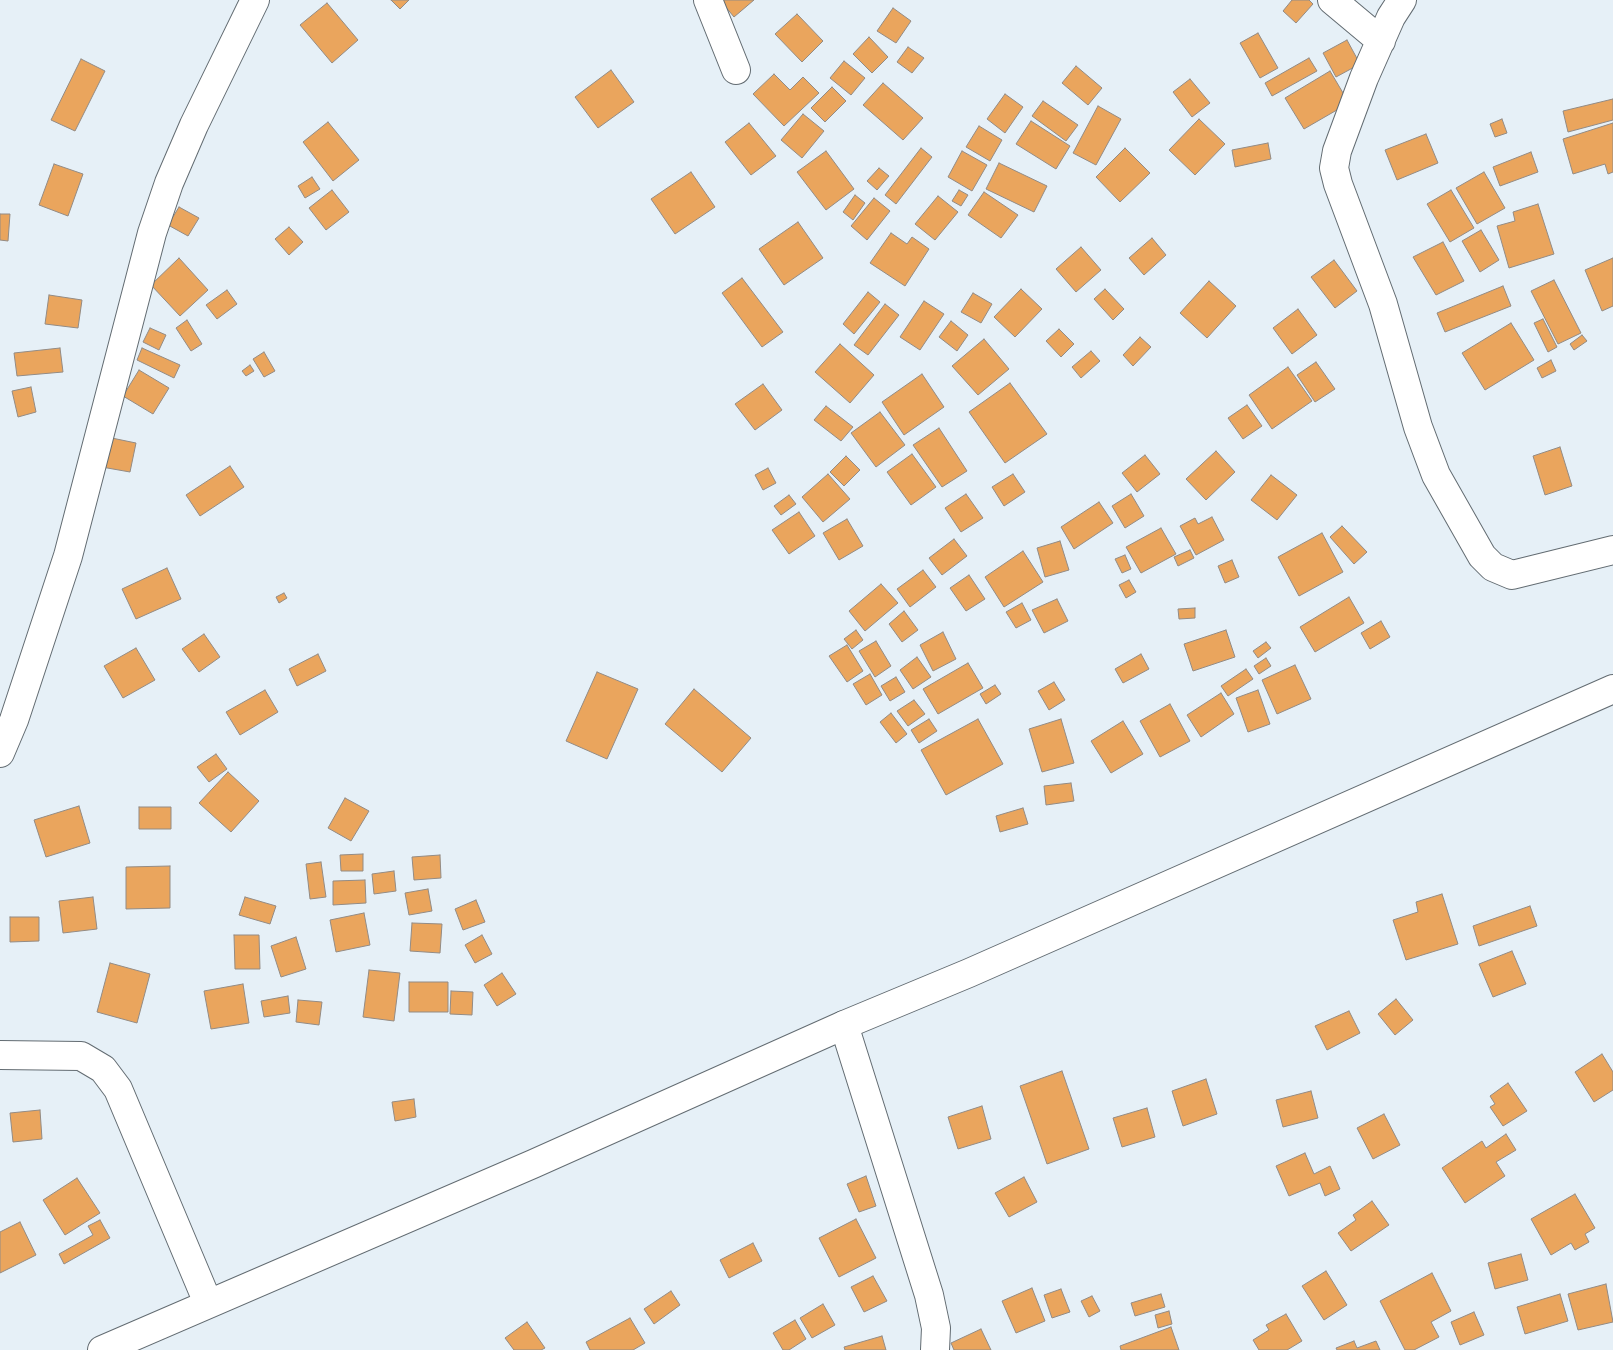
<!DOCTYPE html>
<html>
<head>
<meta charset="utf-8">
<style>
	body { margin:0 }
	canvas { display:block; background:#e6f0f7 }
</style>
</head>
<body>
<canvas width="1613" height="1350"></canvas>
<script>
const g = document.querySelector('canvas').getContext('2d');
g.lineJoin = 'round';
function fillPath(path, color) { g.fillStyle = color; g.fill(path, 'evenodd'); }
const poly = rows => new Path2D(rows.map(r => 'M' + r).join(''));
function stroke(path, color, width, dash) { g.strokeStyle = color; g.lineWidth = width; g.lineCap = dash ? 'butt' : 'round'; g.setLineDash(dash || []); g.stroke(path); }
const building = poly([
	[391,0,409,0,400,9,391,0],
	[720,0,754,0,734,17,720,0],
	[1292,0,1309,0,1313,4,1296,23,1283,11,1292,0],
	[327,3,358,40,332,63,300,25,327,3],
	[893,8,911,21,896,43,877,31,893,8],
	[797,14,823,41,802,62,775,34,797,14],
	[1258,33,1278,68,1260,78,1240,43,1258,33],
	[869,37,888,57,872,73,853,54,869,37],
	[1347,40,1360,64,1336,77,1323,53,1347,40],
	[908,47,924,58,912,73,897,62,908,47],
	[1309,58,1317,71,1272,96,1265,83,1309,58],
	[81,59,105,71,75,131,51,120,81,59],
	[844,61,865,78,851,95,830,78,844,61],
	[1076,66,1102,88,1088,105,1062,83,1076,66],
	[611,70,634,102,598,128,575,97,611,70],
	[1330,71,1349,103,1304,129,1285,98,1330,71],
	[774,74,790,90,803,77,819,93,784,126,753,94,774,74],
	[1190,79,1210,103,1192,117,1173,92,1190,79],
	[883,83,923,118,903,140,863,105,883,83],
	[832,87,846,101,825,122,811,108,832,87],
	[1005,94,1023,107,1005,133,987,119,1005,94],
	[1613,99,1613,120,1568,132,1563,111,1613,99],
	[1043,101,1078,125,1066,141,1032,116,1043,101],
	[1098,106,1121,119,1096,165,1073,153,1098,106],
	[803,114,824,131,802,158,781,140,803,114],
	[1199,119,1225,144,1195,175,1169,150,1199,119],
	[1502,119,1507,133,1495,137,1490,124,1502,119],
	[1031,121,1070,146,1056,169,1016,144,1031,121],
	[328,122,359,160,333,181,303,142,328,122],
	[749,123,776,156,751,175,725,142,749,123],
	[1613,123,1613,172,1608,174,1605,164,1573,174,1563,139,1613,123],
	[979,126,1002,140,990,161,966,147,979,126],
	[1426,134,1438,163,1397,180,1385,150,1426,134],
	[1268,143,1271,159,1235,167,1232,150,1268,143],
	[921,148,932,157,896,204,885,195,921,148],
	[1125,148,1150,173,1120,202,1096,177,1125,148],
	[826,151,854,189,826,210,797,172,826,151],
	[962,151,987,165,972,191,948,177,962,151],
	[1531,152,1538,172,1500,186,1493,167,1531,152],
	[999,163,1047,186,1034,212,986,189,999,163],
	[54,164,83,174,68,216,39,205,54,164],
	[879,168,889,176,877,190,867,181,879,168],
	[691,172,715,207,675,234,651,199,691,172],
	[1484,172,1505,208,1477,224,1456,188,1484,172],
	[312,177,320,189,305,198,298,186,312,177],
	[332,190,349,212,326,230,309,208,332,190],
	[959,190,968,195,961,206,952,201,959,190],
	[1451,190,1474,228,1450,242,1427,204,1451,190],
	[984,192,1018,215,1001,238,968,215,984,192],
	[855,195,865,203,853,220,843,212,855,195],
	[938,196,958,212,935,240,915,224,938,196],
	[874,198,890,211,867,240,851,226,874,198],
	[1538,204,1554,254,1509,268,1497,226,1515,221,1513,212,1538,204],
	[179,207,199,218,188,236,168,225,179,207],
	[0,214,10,214,8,241,0,240,0,214],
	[798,222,823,258,784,285,759,249,798,222],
	[289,227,303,242,289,255,275,239,289,227],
	[1481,230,1499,260,1480,272,1462,241,1481,230],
	[891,233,907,244,912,237,929,249,905,286,870,263,891,233],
	[1152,238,1166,255,1144,275,1129,258,1152,238],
	[1443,242,1464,281,1436,295,1413,257,1443,242],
	[1081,247,1101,270,1076,292,1056,269,1081,247],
	[179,258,208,290,180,316,151,285,179,258],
	[1613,258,1613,306,1602,311,1585,270,1613,258],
	[1334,260,1357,291,1335,308,1311,277,1334,260],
	[742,278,783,332,762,347,722,293,742,278],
	[1554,280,1581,333,1558,344,1531,291,1554,280],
	[1209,281,1236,306,1207,338,1180,313,1209,281],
	[1503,286,1511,306,1445,332,1437,313,1503,286],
	[1021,289,1042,309,1015,337,994,317,1021,289],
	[1105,289,1124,309,1113,320,1094,299,1105,289],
	[227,290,237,304,217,319,206,305,227,290],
	[868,292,880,302,854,334,843,324,868,292],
	[973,293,992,304,981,323,961,312,973,293],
	[49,295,82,300,78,328,45,324,49,295],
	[924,301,944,314,920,350,900,337,924,301],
	[885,304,899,315,868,355,854,345,885,304],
	[1298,309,1317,335,1292,354,1273,328,1298,309],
	[1543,319,1557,347,1548,352,1534,323,1543,319],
	[187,320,202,344,191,351,176,328,187,320],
	[951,321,968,335,957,351,939,337,951,321],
	[1511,323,1534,360,1485,390,1462,353,1511,323],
	[150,328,166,335,159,350,143,342,150,328],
	[1059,329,1074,344,1061,357,1046,341,1059,329],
	[1582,335,1587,341,1574,350,1570,344,1582,335],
	[1140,337,1151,347,1133,366,1123,355,1140,337],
	[984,339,1009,369,978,395,952,366,984,339],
	[840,344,874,375,850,403,815,372,840,344],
	[60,348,63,372,17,376,14,353,60,348],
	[142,348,180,365,174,378,137,360,142,348],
	[1091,351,1100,361,1081,378,1072,367,1091,351],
	[264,352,275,371,264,377,253,359,264,352],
	[1551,360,1556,371,1542,378,1537,368,1551,360],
	[1316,362,1335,389,1315,402,1297,375,1316,362],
	[250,365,254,371,246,376,242,371,250,365],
	[1288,367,1312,401,1272,429,1249,395,1288,367],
	[139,370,169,388,153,414,123,396,139,370],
	[922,374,944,407,904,435,882,402,922,374],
	[1010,383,1047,434,1005,463,969,412,1010,383],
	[763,384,782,410,755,430,735,404,763,384],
	[31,387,36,412,18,417,12,391,31,387],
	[1247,405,1262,426,1243,439,1228,418,1247,405],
	[826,406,853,427,841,441,814,420,826,406],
	[880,412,905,445,876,467,851,433,880,412],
	[939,428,967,471,942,487,913,445,939,428],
	[102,436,136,443,130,472,96,466,102,436],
	[1560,447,1572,486,1545,495,1533,456,1560,447],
	[1216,451,1235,472,1206,500,1186,479,1216,451],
	[912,454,936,487,911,505,887,472,912,454],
	[1145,455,1160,474,1137,492,1122,473,1145,455],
	[846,456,860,470,844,486,830,472,846,456],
	[230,466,244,487,200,516,186,495,230,466],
	[768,468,776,483,763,490,755,475,768,468],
	[828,474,850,499,823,522,802,497,828,474],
	[1013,474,1025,492,1004,506,992,487,1013,474],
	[1271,475,1297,495,1277,520,1251,500,1271,475],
	[966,494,983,518,961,532,945,508,966,494],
	[1131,494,1144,516,1125,528,1112,506,1131,494],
	[789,495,796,504,781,515,774,506,789,495],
	[1099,502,1113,523,1074,549,1061,527,1099,502],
	[799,512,815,536,789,554,772,530,799,512],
	[1212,517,1224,540,1196,555,1180,526,1195,518,1198,524,1212,517],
	[847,519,863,546,839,560,823,533,847,519],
	[1342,526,1367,552,1354,564,1330,537,1342,526],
	[1161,528,1176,554,1141,573,1126,547,1161,528],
	[1322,533,1343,572,1299,596,1278,557,1322,533],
	[954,539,967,556,942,575,929,558,954,539],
	[1060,541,1069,570,1045,577,1037,548,1060,541],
	[1190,550,1194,558,1178,566,1174,557,1190,550],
	[1023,551,1043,582,1004,607,985,577,1023,551],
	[1125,555,1131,569,1122,573,1115,559,1125,555],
	[1232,560,1239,577,1225,583,1218,566,1232,560],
	[167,568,181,599,136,619,122,589,167,568],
	[923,570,936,587,910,607,897,589,923,570],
	[969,575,985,599,966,611,950,588,969,575],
	[1129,580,1136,592,1126,598,1119,585,1129,580],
	[881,584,898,603,865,631,849,611,881,584],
	[284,593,287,598,279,603,276,597,284,593],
	[1349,597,1364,623,1315,652,1300,627,1349,597],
	[1057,599,1068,621,1044,633,1032,610,1057,599],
	[1022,603,1031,620,1016,628,1006,612,1022,603],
	[1195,608,1195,618,1179,619,1178,609,1195,608],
	[904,611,918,630,902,642,889,624,904,611],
	[1381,621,1390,637,1370,649,1361,633,1381,621],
	[856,630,863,640,852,649,844,639,856,630],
	[1226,630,1235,657,1193,671,1184,644,1226,630],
	[943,632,956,659,933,671,920,645,943,632],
	[204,634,220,657,199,672,182,649,204,634],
	[876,641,891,666,875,677,859,651,876,641],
	[1266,642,1271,648,1258,658,1253,651,1266,642],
	[847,645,863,671,847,682,829,656,847,645],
	[136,648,155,680,123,698,104,666,136,648],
	[318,654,326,671,297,686,289,669,318,654],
	[1141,654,1149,669,1123,683,1115,669,1141,654],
	[917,657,931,677,913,689,900,670,917,657],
	[1266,658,1271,666,1259,674,1254,666,1266,658],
	[968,663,983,688,938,714,923,689,968,663],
	[1295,665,1311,699,1277,714,1262,680,1295,665],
	[1246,669,1253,679,1228,696,1221,686,1246,669],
	[597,672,638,689,607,759,566,741,597,672],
	[870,674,882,695,866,705,853,684,870,674],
	[896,677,905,692,890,701,881,686,896,677],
	[1054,682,1065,700,1049,710,1038,691,1054,682],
	[995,685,1001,694,986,704,980,694,995,685],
	[694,689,751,738,722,772,665,724,694,689],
	[265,690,278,712,240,735,226,712,265,690],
	[1258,690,1270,724,1248,732,1236,698,1258,690],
	[1221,693,1234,714,1201,737,1187,715,1221,693],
	[914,700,925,714,908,726,897,711,914,700],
	[1170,704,1190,741,1160,757,1140,721,1170,704],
	[891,713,907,734,896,743,880,722,891,713],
	[929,719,937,731,919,743,911,730,929,719],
	[978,719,1003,764,946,795,921,750,978,719],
	[1061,719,1074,763,1042,772,1029,729,1061,719],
	[1123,721,1143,754,1111,773,1091,741,1123,721],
	[216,754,227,769,209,782,197,767,216,754],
	[228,772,259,801,231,832,199,803,228,772],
	[1071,783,1074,801,1046,805,1044,786,1071,783],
	[345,798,369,811,351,841,328,828,345,798],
	[79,806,90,843,46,857,34,820,79,806],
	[139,807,171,807,171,829,139,829,139,807],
	[1023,808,1028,824,1000,832,996,816,1023,808],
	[363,854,363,871,341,871,340,855,363,854],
	[440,855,441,878,414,880,412,857,440,855],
	[321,862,326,897,310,899,306,864,321,862],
	[170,866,170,908,126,909,126,867,170,866],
	[394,871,396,891,374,894,372,874,394,871],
	[365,880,366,903,333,905,333,881,365,880],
	[428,889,432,911,409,915,405,893,428,889],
	[1442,894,1458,944,1406,960,1393,920,1418,912,1416,902,1442,894],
	[93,897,97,929,63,933,59,901,93,897],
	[245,897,276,906,270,924,239,915,245,897],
	[476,900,485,922,463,930,455,909,476,900],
	[1530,906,1537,926,1479,946,1473,926,1530,906],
	[364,913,370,945,336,952,330,920,364,913],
	[10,917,39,917,39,941,10,942,10,917],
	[412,923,442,924,440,953,410,951,412,923],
	[234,935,259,935,260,969,235,969,234,935],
	[482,935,492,954,475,963,465,945,482,935],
	[296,937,306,969,281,977,271,946,296,937],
	[1512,951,1526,984,1493,997,1479,964,1512,951],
	[110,963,150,974,137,1023,97,1012,110,963],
	[369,970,400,973,394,1021,363,1017,369,970],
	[502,973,516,994,497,1006,484,985,502,973],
	[409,982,448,982,448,1012,409,1012,409,982],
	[243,984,249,1023,211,1029,204,991,243,984],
	[451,991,473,992,472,1015,450,1014,451,991],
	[288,996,290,1013,264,1017,261,1001,288,996],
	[1396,999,1413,1020,1395,1035,1378,1014,1396,999],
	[298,1000,322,1002,319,1025,296,1022,298,1000],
	[1349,1011,1360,1033,1327,1050,1315,1026,1349,1011],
	[1602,1054,1613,1072,1613,1090,1594,1102,1575,1072,1602,1054],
	[1062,1071,1089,1149,1047,1164,1020,1086,1062,1071],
	[1206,1079,1217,1114,1183,1126,1172,1091,1206,1079],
	[1508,1083,1527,1111,1503,1126,1490,1107,1495,1104,1490,1096,1508,1083],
	[1311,1091,1318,1118,1283,1127,1276,1100,1311,1091],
	[414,1099,416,1117,395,1121,392,1102,414,1099],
	[982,1106,991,1139,958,1149,948,1117,982,1106],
	[1147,1108,1155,1137,1122,1147,1113,1118,1147,1108],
	[40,1110,42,1139,13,1142,10,1113,40,1110],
	[1384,1114,1400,1145,1373,1159,1357,1128,1384,1114],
	[1506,1134,1516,1150,1496,1162,1505,1176,1465,1203,1442,1168,1482,1141,1486,1148,1506,1134],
	[1305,1153,1314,1174,1330,1166,1340,1189,1325,1196,1320,1183,1289,1196,1276,1166,1305,1153],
	[866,1176,876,1206,859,1212,847,1184,866,1176],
	[1024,1177,1037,1202,1009,1217,995,1193,1024,1177],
	[77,1178,100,1213,65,1235,43,1200,77,1178],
	[1575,1194,1595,1228,1585,1234,1589,1242,1575,1250,1571,1243,1551,1255,1531,1219,1575,1194],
	[1372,1201,1389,1225,1351,1251,1338,1233,1356,1220,1353,1215,1372,1201],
	[856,1219,876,1258,839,1277,819,1238,856,1219],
	[100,1220,110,1238,64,1264,59,1254,93,1235,88,1226,100,1220],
	[20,1222,36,1255,0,1273,0,1232,20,1222],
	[753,1243,762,1261,729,1278,720,1260,753,1243],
	[1521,1254,1528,1280,1495,1289,1488,1263,1521,1254],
	[1326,1271,1347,1305,1324,1320,1302,1286,1326,1271],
	[1432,1273,1451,1311,1431,1322,1439,1337,1414,1350,1405,1350,1380,1301,1432,1273],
	[873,1276,887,1301,864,1312,851,1287,873,1276],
	[1606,1284,1613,1322,1578,1330,1568,1294,1606,1284],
	[1032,1288,1045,1321,1016,1333,1002,1301,1032,1288],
	[1061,1289,1070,1312,1052,1318,1044,1295,1061,1289],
	[671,1291,680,1305,654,1324,644,1309,671,1291],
	[1161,1294,1165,1307,1135,1316,1131,1303,1161,1294],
	[1560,1294,1568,1321,1525,1334,1517,1307,1560,1294],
	[1092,1296,1100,1311,1089,1317,1081,1301,1092,1296],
	[823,1304,835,1325,812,1338,800,1318,823,1304],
	[1169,1311,1172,1324,1158,1328,1155,1315,1169,1311],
	[1474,1312,1484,1335,1460,1345,1451,1322,1474,1312],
	[1286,1314,1302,1341,1287,1350,1259,1350,1253,1340,1269,1330,1266,1325,1286,1314],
	[630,1318,645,1343,633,1350,590,1350,586,1342,630,1318],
	[795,1320,806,1339,789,1350,783,1350,773,1333,795,1320],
	[527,1322,545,1348,541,1350,514,1350,505,1338,527,1322],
	[1171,1327,1179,1350,1121,1350,1120,1346,1171,1327],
	[981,1329,991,1350,954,1350,951,1343,981,1329],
	[882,1336,886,1350,845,1350,844,1347,882,1336],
	[1354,1341,1357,1348,1376,1341,1380,1350,1337,1350,1336,1348,1354,1341]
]);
const street = poly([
	[708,0,736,70],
	[1332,0,1381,41],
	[1402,0,1391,17,1364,78,1337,151,1334,168,1338,184,1383,304,1418,427,1436,475,1482,556,1493,567,1512,575,1613,550],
	[0,753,14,720,68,556,152,233,169,183,194,125,255,0],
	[844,1025,929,1295,936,1328,935,1350],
	[0,1055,81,1056,103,1069,118,1089,208,1303]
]);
const primary = poly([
	[102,1350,533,1164,844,1025,969,973,1613,689]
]);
fillPath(building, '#eaa55d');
stroke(building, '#938b84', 1);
stroke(street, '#636c72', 30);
stroke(primary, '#636c72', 30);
stroke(street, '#fff', 28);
stroke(primary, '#fff', 28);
</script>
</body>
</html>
